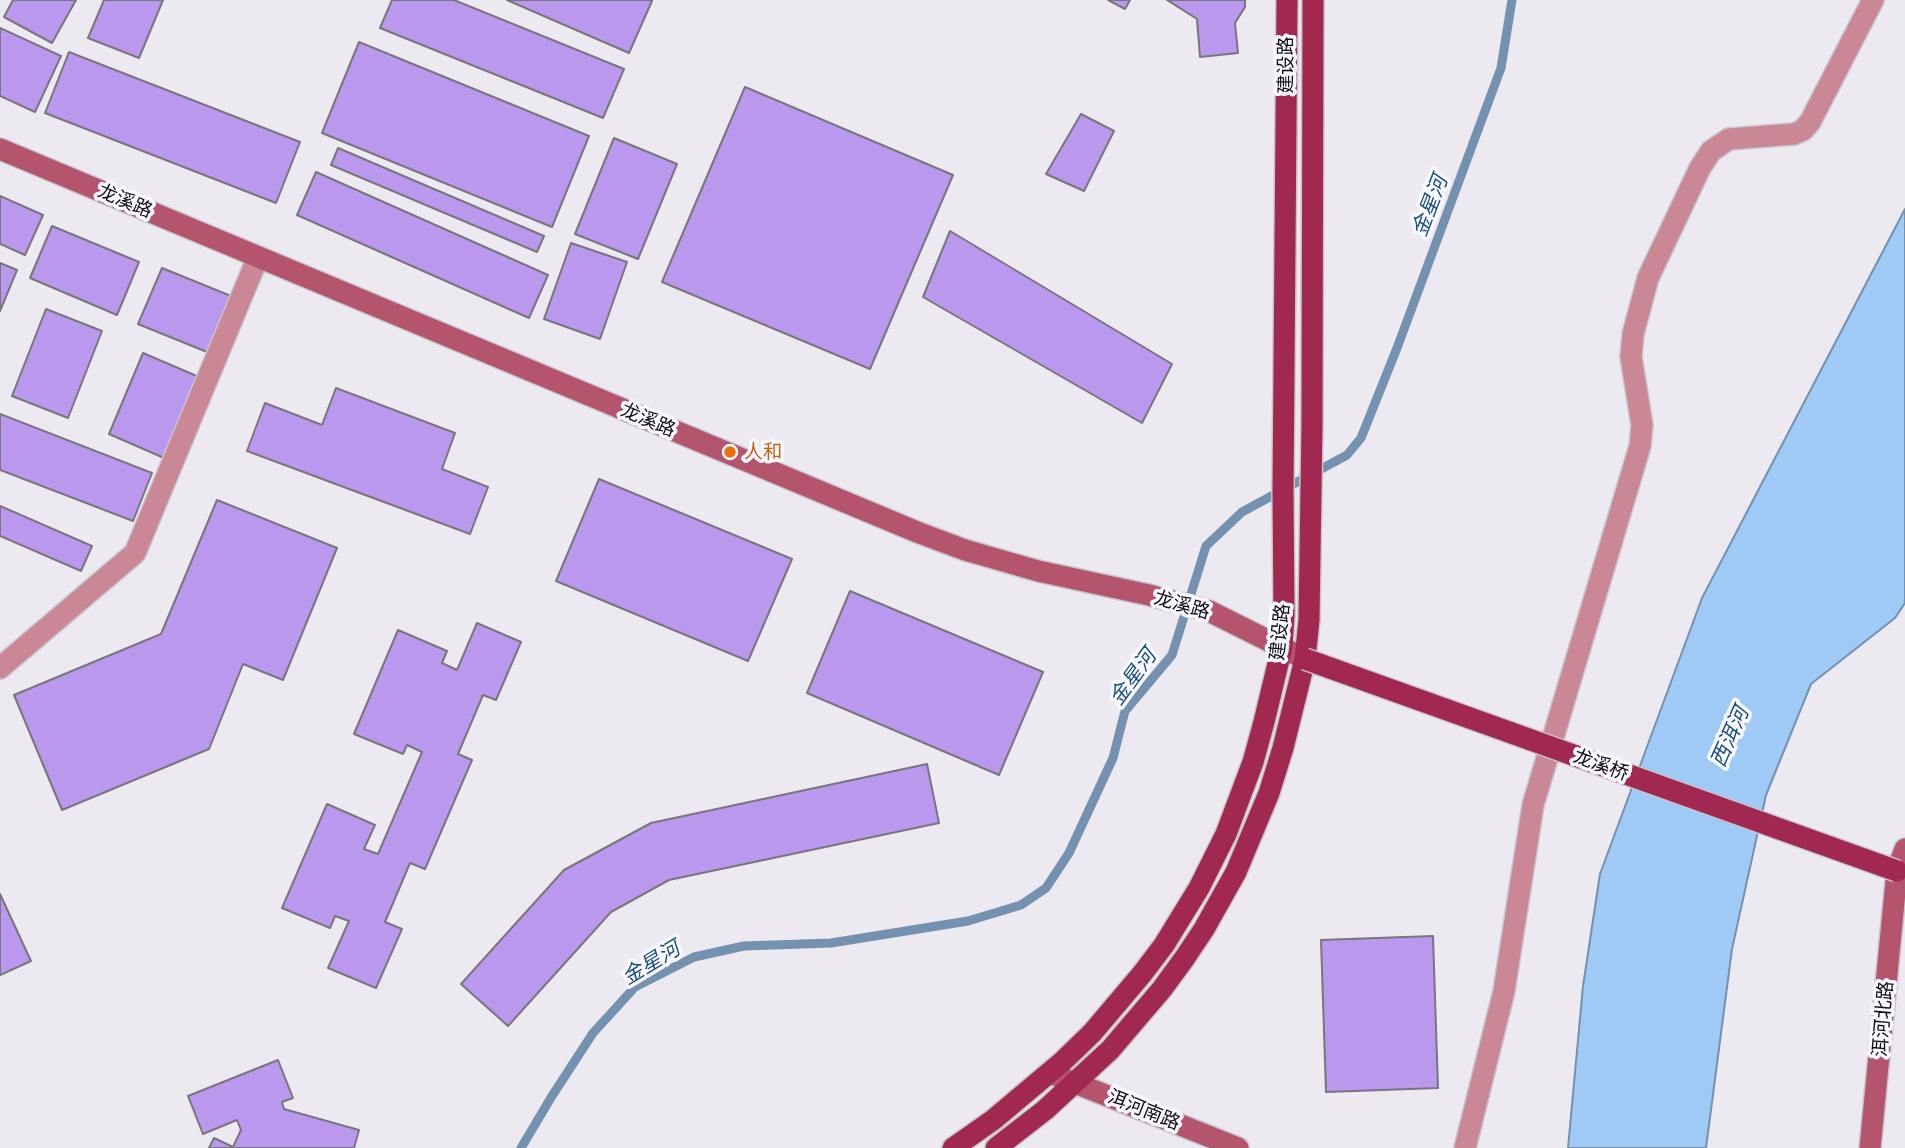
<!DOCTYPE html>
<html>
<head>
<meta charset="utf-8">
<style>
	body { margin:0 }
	canvas { display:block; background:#ece9f1 }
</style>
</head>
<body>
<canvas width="1905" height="1148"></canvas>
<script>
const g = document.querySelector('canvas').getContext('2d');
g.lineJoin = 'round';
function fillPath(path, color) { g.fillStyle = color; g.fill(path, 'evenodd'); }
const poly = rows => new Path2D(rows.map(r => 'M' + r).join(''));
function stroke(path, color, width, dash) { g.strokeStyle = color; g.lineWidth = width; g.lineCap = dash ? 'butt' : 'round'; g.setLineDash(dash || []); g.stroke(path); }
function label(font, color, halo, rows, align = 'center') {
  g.font = font + ' "Golos Text","Noto Sans SC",sans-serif'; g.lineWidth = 7; g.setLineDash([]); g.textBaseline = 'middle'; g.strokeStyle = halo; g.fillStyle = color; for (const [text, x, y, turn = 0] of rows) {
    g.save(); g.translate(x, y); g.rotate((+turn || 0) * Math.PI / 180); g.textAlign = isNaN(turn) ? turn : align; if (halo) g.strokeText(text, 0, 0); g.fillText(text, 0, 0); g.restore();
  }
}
const water = poly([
	[1905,209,1905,603,1895,618,1811,684,1766,795,1732,949,1706,1148,1568,1148,1583,986,1600,874,1702,598,1905,209]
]);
const stream = poly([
	[521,1148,552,1096,593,1033,635,987,694,957,744,946,831,943,968,921,1021,905,1046,888,1069,853,1113,758,1125,711,1172,655,1206,546,1242,512,1347,455,1361,438,1397,348,1501,68,1512,0]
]);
const building = poly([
	[13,0,76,0,52,43,4,17,13,0],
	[104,0,163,0,139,58,88,38,104,0],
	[392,0,454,0,624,69,603,118,380,28,392,0],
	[507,0,650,0,652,1,629,53,507,0],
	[1108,0,1130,0,1125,9,1108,0],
	[1167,0,1245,0,1245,7,1235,23,1238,53,1200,57,1197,19,1167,0],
	[0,28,61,56,35,112,0,96,0,28],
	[359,42,589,136,552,227,322,133,359,42],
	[69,52,300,142,276,203,45,113,69,52],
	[745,87,953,175,870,369,662,282,745,87],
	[1081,114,1114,131,1084,191,1046,174,1081,114],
	[614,138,677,164,638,259,575,234,614,138],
	[338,148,544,236,537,252,331,165,338,148],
	[316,172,548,275,529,318,297,215,316,172],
	[0,196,43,215,25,255,0,244,0,196],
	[52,226,139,262,117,315,30,278,52,226],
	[950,231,1172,364,1142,423,923,297,950,231],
	[571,243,627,262,600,339,544,319,571,243],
	[0,263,17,270,0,311,0,263],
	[162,268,231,296,207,352,138,324,162,268],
	[46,309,102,331,68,418,12,396,46,309],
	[143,353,199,377,164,458,109,434,143,353],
	[336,388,455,433,442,469,488,487,470,534,247,451,265,403,322,425,336,388],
	[0,414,152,473,133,521,0,470,0,414],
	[599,479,792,559,748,661,556,581,599,479],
	[217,500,337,548,283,680,243,664,209,749,62,810,14,695,161,634,217,500],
	[0,506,92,546,81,571,0,536,0,506],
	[850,591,1043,672,999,775,807,693,850,591],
	[477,623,521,642,496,700,483,695,458,754,472,760,425,869,410,863,385,922,402,929,376,988,328,968,349,921,335,916,330,928,282,908,327,804,375,825,364,849,378,854,422,752,407,745,403,754,354,734,398,630,447,651,442,663,457,670,477,623],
	[927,764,939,823,669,880,611,912,508,1026,461,984,564,870,651,823,927,764],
	[0,894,31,961,0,975,0,894],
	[1433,936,1438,1088,1326,1092,1321,940,1433,936],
	[278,1060,293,1098,282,1102,284,1109,359,1130,354,1148,209,1148,214,1138,233,1147,241,1130,237,1120,203,1134,188,1096,278,1060]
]);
const street = poly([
	[0,668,135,553,258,257],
	[1465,1148,1504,991,1533,805,1640,446,1642,425,1631,357,1633,334,1648,278,1700,168,1711,151,1729,139,1794,134,1803,130,1810,122,1873,0]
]);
const secondary = poly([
	[0,149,917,532,965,550,1038,571,1149,595,1209,611,1305,659],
	[1050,1073,1238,1148],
	[1870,1148,1897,871,1905,849]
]);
const primary = poly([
	[953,1148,993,1120,1062,1062,1092,1033,1142,974,1164,945,1199,888,1226,834,1253,762,1264,722,1282,647,1284,615,1283,491,1287,0],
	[996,1148,1045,1110,1110,1050,1162,989,1184,959,1204,929,1236,872,1269,793,1283,748,1305,659,1309,620,1312,424,1313,0]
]);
const primaryBridge = poly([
	[1305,659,1897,871]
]);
const markers = [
	[730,452,7,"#e8710a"]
];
const streetNames = [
	["建设路",1286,65,-90],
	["龙溪路",125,201,23],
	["龙溪路",648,420,23],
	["龙溪路",1182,605,16],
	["建设路",1280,632,-84],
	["龙溪桥",1601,765,20],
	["洱河北路",1883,1019,-85],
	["洱河南路",1144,1110,22]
];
const foodNames = [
	["人和",744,452]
];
const waterNames = [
	["金星河",1430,206,-69],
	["金星河",1133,677,-54],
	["西洱河",1730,737,-66],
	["金星河",651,963,-31]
];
fillPath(water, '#9fcaf5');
stroke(water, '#7491b0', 2);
stroke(stream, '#7491b0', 9);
fillPath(building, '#b998ee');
stroke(building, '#78767d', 2);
stroke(street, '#c8c6cd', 24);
stroke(secondary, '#c8c6cd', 24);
stroke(primary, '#c8c6cd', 24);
stroke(street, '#ca8896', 21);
stroke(secondary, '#b4546d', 21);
stroke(primary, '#a12951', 21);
stroke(primaryBridge, '#c8c6cd', 24, []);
stroke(primaryBridge, '#a12951', 21);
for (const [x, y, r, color] of markers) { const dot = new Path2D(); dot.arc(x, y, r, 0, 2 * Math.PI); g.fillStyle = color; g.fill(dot); stroke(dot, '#f9f7ff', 2.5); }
label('19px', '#0e0d0f', '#f9f7ff', streetNames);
label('19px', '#c56008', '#f9f7ff', foodNames, 'left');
label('italic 21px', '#1a507d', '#f9f7ff', waterNames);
</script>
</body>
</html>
